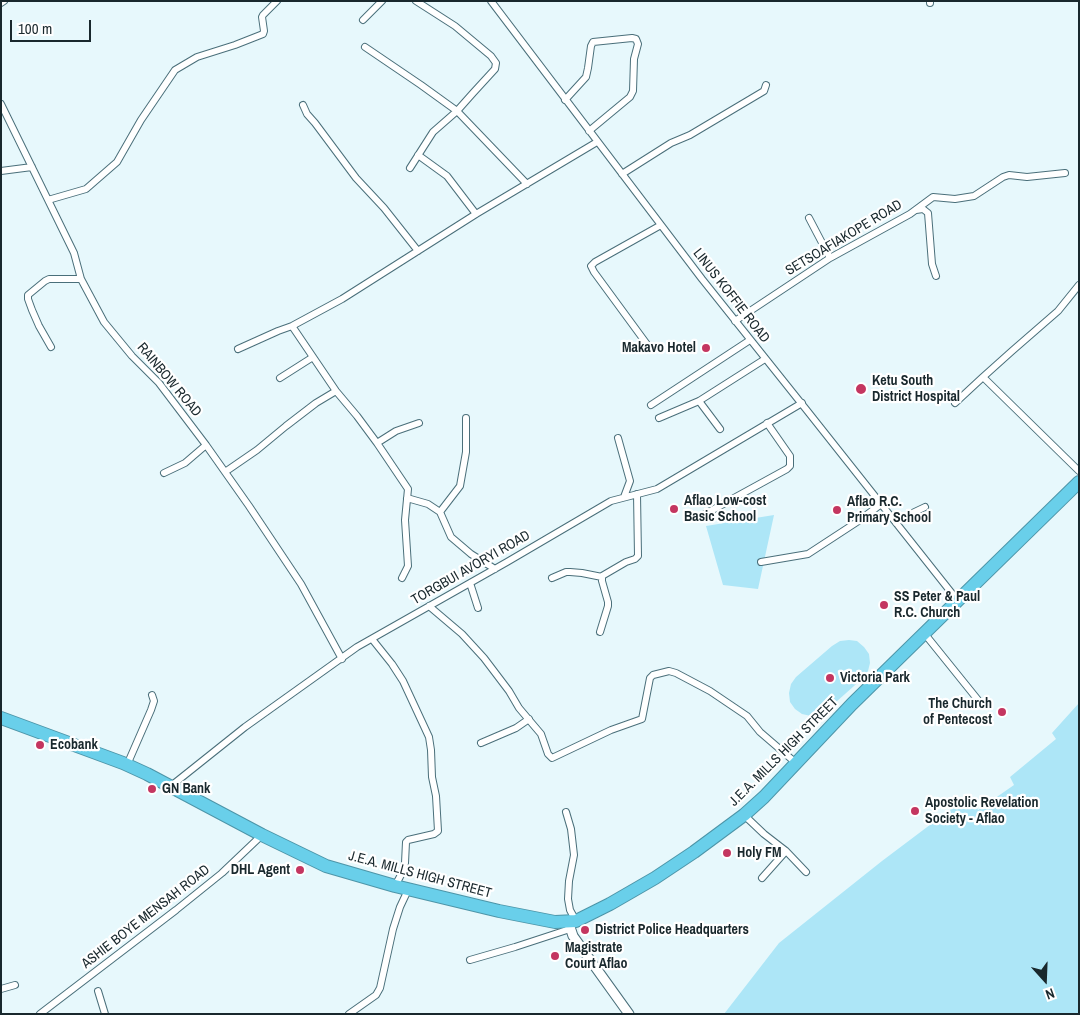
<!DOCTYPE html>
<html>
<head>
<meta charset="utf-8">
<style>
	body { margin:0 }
	#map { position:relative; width:1080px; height:1015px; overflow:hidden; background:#e7f8fc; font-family:"Archivo Narrow",sans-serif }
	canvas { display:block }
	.frame { position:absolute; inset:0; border:2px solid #19282d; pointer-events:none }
	.north { position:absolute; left:1020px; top:955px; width:50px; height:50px; -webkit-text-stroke:4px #fff; paint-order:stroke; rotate:160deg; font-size:14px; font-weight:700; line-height:20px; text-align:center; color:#19282d }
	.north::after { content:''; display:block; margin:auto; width:18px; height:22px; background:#19282d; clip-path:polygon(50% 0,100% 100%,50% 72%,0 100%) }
	.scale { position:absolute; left:10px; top:20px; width:81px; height:22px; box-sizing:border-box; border:2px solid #19282d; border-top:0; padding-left:6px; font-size:15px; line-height:18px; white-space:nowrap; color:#19282d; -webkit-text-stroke:4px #fff; paint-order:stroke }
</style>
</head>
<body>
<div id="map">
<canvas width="1080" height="1015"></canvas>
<div class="frame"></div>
<div class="north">N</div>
<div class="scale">100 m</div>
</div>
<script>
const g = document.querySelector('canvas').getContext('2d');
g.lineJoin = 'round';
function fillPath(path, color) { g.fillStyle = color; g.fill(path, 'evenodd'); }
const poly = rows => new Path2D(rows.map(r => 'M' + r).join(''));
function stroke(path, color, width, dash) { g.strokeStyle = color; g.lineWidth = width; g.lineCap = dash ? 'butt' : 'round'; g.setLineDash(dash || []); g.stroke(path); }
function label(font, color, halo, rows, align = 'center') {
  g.font = font + ' "Archivo Narrow",sans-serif'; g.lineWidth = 4.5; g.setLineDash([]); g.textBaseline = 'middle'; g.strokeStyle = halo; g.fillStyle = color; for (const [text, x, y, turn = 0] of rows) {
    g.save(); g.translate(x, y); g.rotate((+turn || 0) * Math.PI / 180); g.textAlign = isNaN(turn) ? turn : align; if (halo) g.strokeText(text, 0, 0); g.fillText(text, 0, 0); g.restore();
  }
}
const green = poly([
	[774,515,758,589,723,585,706,526],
	[849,640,857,641,864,647,869,654,870,663,868,671,863,678,827,710,820,715,811,716,802,714,795,709,790,702,789,693,791,684,796,677,832,646,840,641],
	[1079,703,1079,1014,724,1014,779,943,882,861,971,794,978,810,1014,785,1010,777,1056,739,1052,733]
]);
const street = poly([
	[491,1,702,279,805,408,958,601],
	[930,1,930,3],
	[1,3,4,1],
	[363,20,382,1],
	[365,47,421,85,457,111,527,184],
	[565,100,586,77,588,68,591,46,593,42,632,38,636,39,638,44,634,59,633,91,630,97,589,131],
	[1,104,74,253,81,279,104,322,132,356,159,383,206,445,249,506,301,584,342,659],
	[303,105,307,114,315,123,356,178,384,208,418,251],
	[418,155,447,176,476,214],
	[410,168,433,132,457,111,473,93,495,69,496,63,491,56,455,26,416,1],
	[1,171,32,167],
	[622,174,671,143,690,135,764,91,766,85],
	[48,200,86,189,117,162,141,120,175,70,197,57,235,45,263,34,264,31,262,17,263,15,277,1],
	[916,210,923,209,928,213,932,264,936,276],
	[809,218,830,258],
	[1079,285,1058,311,1012,351,983,377,1079,471],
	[735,321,830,258,910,214,933,197,955,199,974,196,1003,177,1009,175,1027,177,1065,173],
	[292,326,336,391,357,416,377,443,408,489,405,520,408,566,402,578],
	[51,347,39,326,32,310,28,299,28,295,45,281,49,279,81,279],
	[649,347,594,272,591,266,595,262,661,225],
	[238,349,278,331,292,326,342,299,476,214,597,142],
	[280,378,313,357],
	[699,401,720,429],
	[955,403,983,377],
	[651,405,750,340],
	[466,418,466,452,460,486,440,512,451,537,471,554,495,569],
	[659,418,699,401,765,359],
	[618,438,630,481,624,497],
	[377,443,396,431,419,423],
	[225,472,257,450,286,426,316,403,336,391],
	[164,473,185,463,206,445],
	[407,498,428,504,440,512],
	[705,514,787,469,790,466,790,456,767,423],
	[896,523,902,518,925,507],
	[761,562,808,554,860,520,881,504],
	[552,578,566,572,570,572,582,573,602,577],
	[470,583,478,608],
	[429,606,462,634,484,658,509,691,519,708,541,734,548,754,552,758,611,730,642,719,650,678,653,675,669,671,676,673,710,691,747,716,760,732,796,763],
	[600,632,608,606,608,602,602,581,602,576,626,562,635,559,638,556,637,494],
	[924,633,978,700],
	[372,639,392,664,403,681,429,737,431,750,432,777,436,796,438,831,434,834,408,840,406,842,405,863,403,871,395,886],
	[481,743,516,728,529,719],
	[127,765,151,710,154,701,152,695],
	[171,786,245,727,357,647,507,562,611,501,657,489,802,403],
	[566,812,571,829,574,855,569,881,568,899,570,910,576,921],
	[744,815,764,834,786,851,806,872],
	[762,878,786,851],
	[470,960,515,947,570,929],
	[1,989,15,985],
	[98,991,105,1014],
	[40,1014,176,910,222,873,262,835],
	[349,1014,376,995,380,988,393,929,400,907,408,890]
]);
const secondary = poly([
	[568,921,573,936,629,1014]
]);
const highway = poly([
	[1,718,123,763,147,774,262,835,326,866,395,886,499,911,555,922,576,921,610,904,655,878,694,852,744,815,764,797,852,704,900,657,1079,482]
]);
const markers = [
	[706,348,5,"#c43660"],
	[861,389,6,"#c43660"],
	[674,509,5,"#c43660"],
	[837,510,5,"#c43660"],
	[884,605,5,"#c43660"],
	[830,678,5,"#c43660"],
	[1002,712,5,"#c43660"],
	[40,745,5,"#c43660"],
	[152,789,5,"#c43660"],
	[915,811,5,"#c43660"],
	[727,853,5,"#c43660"],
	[300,870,5,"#c43660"],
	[585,930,5,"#c43660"],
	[555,956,5,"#c43660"]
];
const streetNames = [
	["SETSOAFIAKOPE ROAD",844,238,-31],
	["LINUS KOFFIE ROAD",731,296,52],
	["RAINBOW ROAD",169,380,50],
	["TORGBUI AVORYI ROAD",471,568,-30],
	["J.E.A. MILLS HIGH STREET",784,752,-45],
	["J.E.A. MILLS HIGH STREET",420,875,15],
	["ASHIE BOYE MENSAH ROAD",146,917,-38]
];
const poiNames = [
	["Makavo Hotel",696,348,"right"],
	["Ketu South",872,381],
	["District Hospital",872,397],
	["Aflao Low-cost",684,501],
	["Basic School",684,517],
	["Aflao R.C.",847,502],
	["Primary School",847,518],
	["SS Peter & Paul",894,597],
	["R.C. Church",894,613],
	["Victoria Park",840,678],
	["The Church",992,704,"right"],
	["of Pentecost",992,720,"right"],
	["Ecobank",50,745],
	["GN Bank",162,789],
	["Apostolic Revelation",925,803],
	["Society - Aflao",925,819],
	["Holy FM",737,853],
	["DHL Agent",290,870,"right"],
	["District Police Headquarters",595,930],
	["Magistrate",565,948],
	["Court Aflao",565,964]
];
fillPath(green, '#ade6f7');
stroke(street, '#4a6f7a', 8);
stroke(secondary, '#4a6f7a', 11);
stroke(highway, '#4d95a8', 14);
stroke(street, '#fff', 6);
stroke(secondary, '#fff', 9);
stroke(highway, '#69cfea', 12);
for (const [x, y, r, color] of markers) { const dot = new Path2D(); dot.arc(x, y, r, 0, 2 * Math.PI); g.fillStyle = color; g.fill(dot); stroke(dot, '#fff', 2); }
label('14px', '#19282d', '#fff', streetNames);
label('bold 14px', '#19282d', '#fff', poiNames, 'left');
</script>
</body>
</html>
